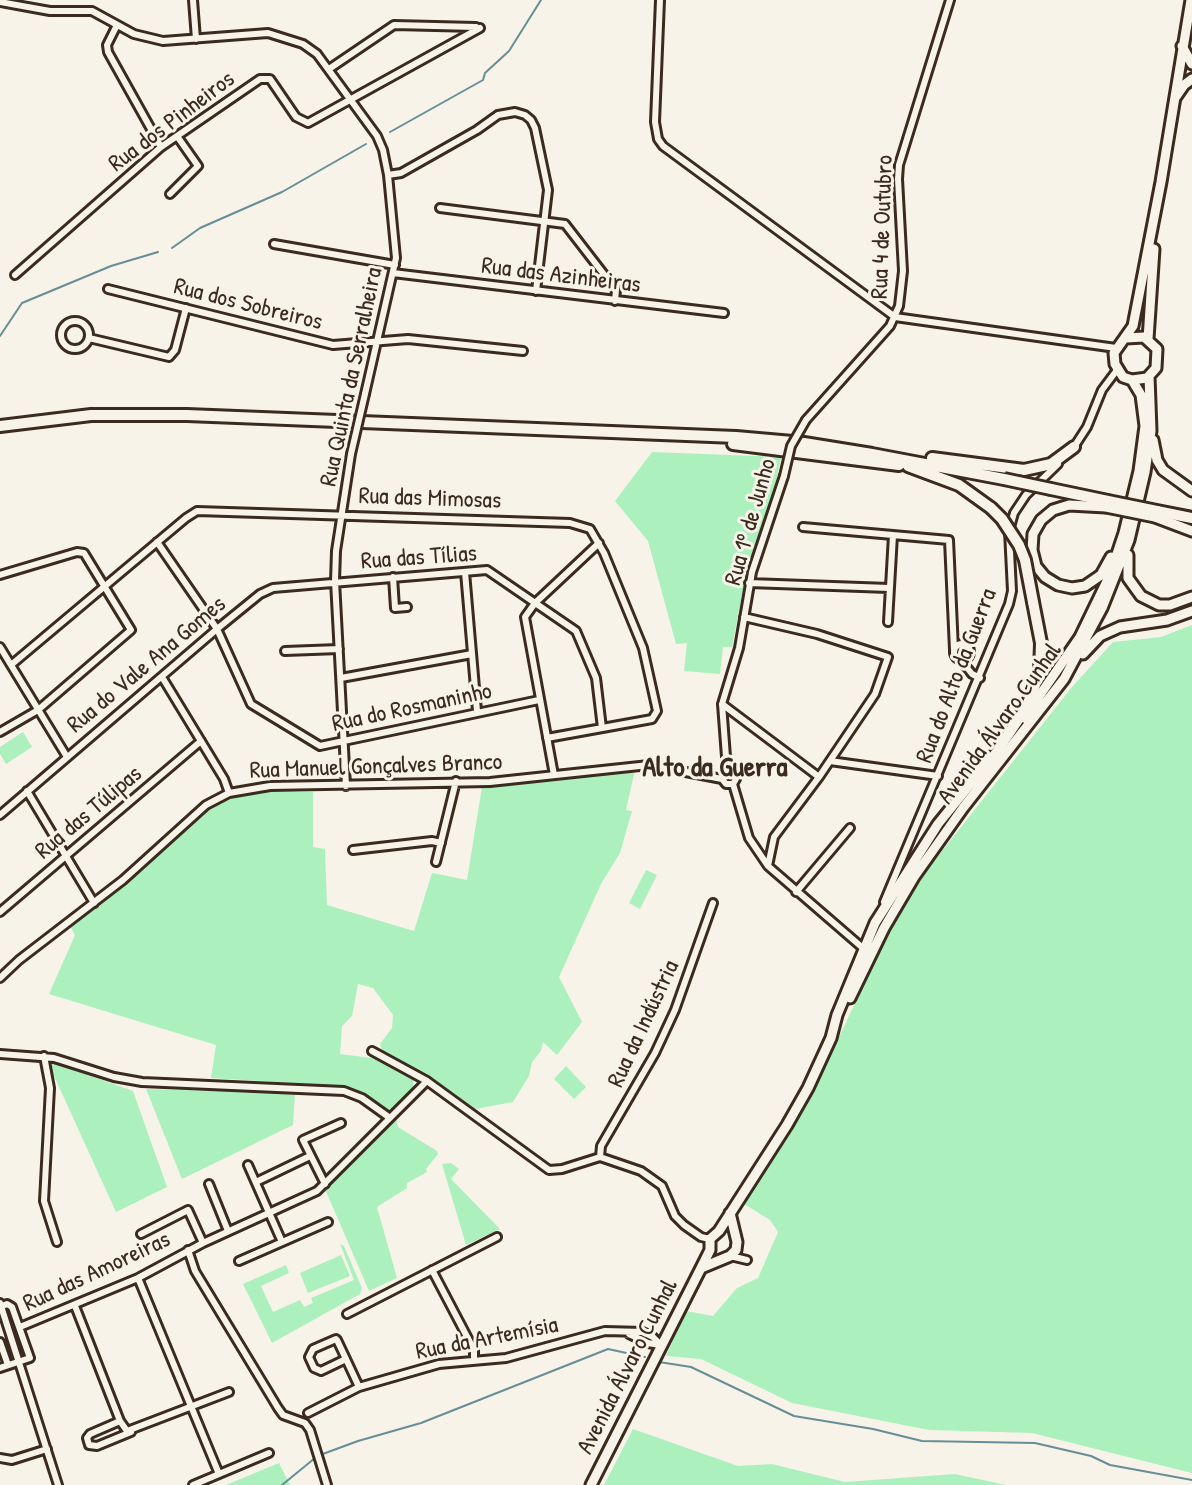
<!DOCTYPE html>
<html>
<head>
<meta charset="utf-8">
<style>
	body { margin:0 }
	canvas { display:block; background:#f7f3e8 }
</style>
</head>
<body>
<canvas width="1192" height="1485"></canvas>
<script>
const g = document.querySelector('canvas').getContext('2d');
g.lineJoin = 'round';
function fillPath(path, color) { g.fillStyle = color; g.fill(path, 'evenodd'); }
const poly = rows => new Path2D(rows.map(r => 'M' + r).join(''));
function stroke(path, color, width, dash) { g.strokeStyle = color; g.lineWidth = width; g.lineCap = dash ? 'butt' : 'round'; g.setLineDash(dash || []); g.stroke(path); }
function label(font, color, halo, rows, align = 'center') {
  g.font = font + ' "Patrick Hand",sans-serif'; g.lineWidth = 6; g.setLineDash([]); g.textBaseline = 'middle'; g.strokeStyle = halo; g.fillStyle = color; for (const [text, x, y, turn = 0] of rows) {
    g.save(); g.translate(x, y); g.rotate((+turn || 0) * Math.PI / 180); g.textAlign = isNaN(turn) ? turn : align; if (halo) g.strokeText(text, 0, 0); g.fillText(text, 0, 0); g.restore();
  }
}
const green = poly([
	[652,452,781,457,775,488,746,574,732,647,723,647,720,674,684,671,687,643,676,644,648,541,615,501],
	[1192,625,1192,1473,1032,1433,929,1430,792,1403,701,1359,666,1356,686,1311,713,1316,737,1288,758,1278,778,1232,770,1220,744,1204,807,1105,897,914,934,861,1072,687,1113,642,1161,637],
	[23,732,32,747,6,764,0,754,0,747],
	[635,770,626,810,632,811,620,853,601,884,559,977,582,1022,557,1055,543,1042,541,1051,532,1062,529,1076,513,1102,475,1109,433,1078,383,1052,380,1044,392,1028,393,1015,373,988,358,984,352,1016,342,1026,340,1054,371,1058,373,1055,414,1079,413,1088,391,1110,386,1110,365,1093,343,1086,211,1078,216,1045,49,994,75,935,70,926,161,853,205,811,227,799,253,792,313,792,313,847,325,849,327,905,414,931,432,873,467,880,482,787,556,781],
	[646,870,657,875,640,909,629,903],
	[49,1061,133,1091,167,1187,116,1212,49,1065],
	[566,1066,586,1087,574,1099,554,1079],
	[146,1089,295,1093,293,1125,182,1179],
	[396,1118,398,1127,437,1151,438,1154,426,1169,427,1172,407,1183,407,1188,377,1207,397,1278,369,1291,325,1189],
	[451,1163,459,1169,451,1179,500,1229,466,1245,442,1164],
	[340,1244,344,1246,362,1288,360,1294,272,1343,243,1284,286,1265,289,1273,261,1286,273,1312,300,1300,304,1307,313,1303,311,1298,354,1280],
	[341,1255,350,1276,308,1293,300,1273],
	[633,1429,738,1466,772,1464,845,1482,955,1474,1006,1485,604,1485],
	[279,1463,290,1485,226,1485]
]);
const stream = poly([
	[390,132,483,80,485,73,509,51,541,0],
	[172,248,200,228,282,192,366,144],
	[0,336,22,303,111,266,158,252],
	[659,1362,691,1367,794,1416,873,1429,922,1441,1035,1443,1091,1456,1110,1465,1192,1480],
	[320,1455,358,1441,421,1423,608,1349,645,1357],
	[282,1485,315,1458]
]);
const minor = poly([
	[193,0,196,39],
	[660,0,655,122,658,139,663,146,895,317,1116,348],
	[0,2,50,11,92,11,134,34,163,41,268,33,303,44,317,54,377,136,383,150,388,175,396,258,365,394],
	[117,25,107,45,108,52,161,147],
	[329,69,394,25,476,27],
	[388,175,401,173,477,130,498,115,515,112,525,115,531,120,535,128,548,190,536,291],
	[170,194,198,166,177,136],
	[440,208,565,224,616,290,615,301],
	[274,244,395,265],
	[393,273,724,313],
	[15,275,161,147,260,79,270,79,296,117,308,123,480,28],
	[108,289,333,345,408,339,523,351],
	'61 335a14 14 0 1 1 28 0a14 14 0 1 1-28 0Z',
	[89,338,169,357,175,350,186,308],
	[806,420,890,326,899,306,903,271,898,179,899,165,950,0],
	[1074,447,1087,427,1102,390,1117,370],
	[803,527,949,540,954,650],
	[157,542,217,629,251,704,320,746,539,700],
	[465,572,477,711],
	[0,575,77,552,84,553,131,630,38,710,0,732],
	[393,577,395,608,407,607],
	[749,583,889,588],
	[744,617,817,634,888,657,875,694,819,777,774,837,768,866],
	[888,622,893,535],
	'954 652a8 8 0 1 1 16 0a8 8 0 1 1-16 0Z',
	[0,647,67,757],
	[285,651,339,649],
	[961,660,972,674,980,678],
	[11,665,186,518,197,511,570,523,590,529,604,553,643,648,657,711,652,719,547,738],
	[162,677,224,779,229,793],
	[341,678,472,654],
	[722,704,819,777],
	[830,761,938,776],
	[727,770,722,704,739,648,752,572,784,476],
	[727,770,736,773,736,779,733,784],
	[554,775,525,617,535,603,599,543],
	[733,784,749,838,768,866,864,949],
	[346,786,335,581,336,551,351,454],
	[27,791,94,903],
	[0,815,217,629,260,594,273,588,487,570,576,631,596,678,602,728],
	[353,850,432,841,441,843],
	[436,862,456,781],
	[796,892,850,828],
	[884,902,1009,604,1012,591,1009,531,1014,513,1026,495,1058,464],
	[0,912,201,741],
	[0,978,19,960,123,880,206,805,229,793,270,786,490,782,649,765,722,779,726,784,733,784],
	[372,1051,427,1081,549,1170,562,1169,600,1157,641,1171,662,1186,675,1216,684,1225,701,1237,710,1239],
	[0,1054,54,1058,114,1077,142,1082,344,1091,362,1098,390,1118],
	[44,1056,50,1088,44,1201,57,1242],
	[600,1157,601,1146,655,1053,675,1010,713,903],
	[248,1165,282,1242],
	[256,1182,310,1156],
	[209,1184,228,1231],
	[325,1184,303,1140,341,1123],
	[141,1234,188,1210,203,1243],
	[188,1250,195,1271,278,1408,283,1415,305,1423,310,1430,327,1485],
	[730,1256,747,1260],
	[239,1261,328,1222],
	[432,1270,474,1350,474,1361],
	[138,1278,219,1474],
	[0,1303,58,1485],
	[75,1306,120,1421,127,1431,229,1392],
	[0,1307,7,1304,12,1307,30,1358,0,1368],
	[347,1314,497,1237],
	[20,1327,138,1278,203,1243,317,1191,427,1081],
	[629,1334,648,1343,660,1345],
	[0,1342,8,1365],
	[346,1359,321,1371,314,1368,309,1357,313,1349,336,1339,337,1340,346,1359,359,1387],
	[308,1413,359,1387,439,1364,506,1358,605,1331,643,1332,653,1337,661,1345],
	[120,1421,90,1434,87,1438,89,1445,97,1446,131,1432],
	[0,1458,12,1460,47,1449],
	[193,1485,269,1453]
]);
const primary = poly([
	[1182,46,1192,64],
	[1175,98,1184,85,1192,79],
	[1126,338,1144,337,1157,349,1156,368,1147,378,1132,380,1123,377,1115,364,1114,353,1133,326,1161,182,1191,0],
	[1148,339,1154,249],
	[1153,440,1157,460,1163,470,1192,491],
	[1106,507,1069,505,1053,510,1041,520,1033,534,1032,550,1036,566,1045,577,1058,585,1072,588,1085,586,1101,575,1111,557],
	[1155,517,1192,531],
	[1128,555,1128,578,1141,596,1159,605,1170,605,1192,597],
	[1083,654,1100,636,1120,627,1167,620,1192,611],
	[1024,718,1080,637,1110,575,1124,533,1139,471,1145,426,1141,395,1132,380],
	[850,998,884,928,914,877,963,808,1064,679,1102,608,1129,540,1145,472,1151,431,1149,376],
	[701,1268,730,1256,736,1250,737,1242,730,1213],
	[591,1485,701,1268,710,1250,710,1239,719,1231,787,1125,808,1088,831,1038,837,1015,875,923,938,824,1002,745]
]);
const trunk = poly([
	[0,426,91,415,187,415,736,437,804,443,872,454,1004,479],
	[733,444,899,465],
	[932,458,1024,470,1051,464,1074,447],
	[908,466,959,485,991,508],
	[1051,489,1108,501],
	[1157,511,1192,518],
	[999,748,1026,708,1040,672,1041,643,1033,602]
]);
const minorBridge = poly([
	[351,454,365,394],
	[784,476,791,446,806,420]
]);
const primaryBridge = poly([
	[1106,507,1155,517]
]);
const trunkBridge = poly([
	[1004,479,1051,489],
	[1108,501,1157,511],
	[991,508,1002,519,1019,545,1025,560,1033,602]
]);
const streetNames = [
	["Rua dos Pinheiros",172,122,-37],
	["Rua 4 de Outubro",883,227,-88],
	["Rua das Azinheiras",561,276,7],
	["Rua dos Sobreiros",248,305,14],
	["Rua Quinta da Serralheira",352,377,-78],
	["Rua das Mimosas",430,499,2],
	["Rua 1º de Junho",751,522,-74],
	["Rua das Tílias",419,558,-4],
	["Rua do Vale Ana Gomes",147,665,-40],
	["Rua do Alto da Guerra",957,676,-69],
	["Rua do Rosmaninho",412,708,-12],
	["Avenida Álvaro Cunhal",1000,724,-54],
	["Rua Manuel Gonçalves Branco",376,767,-2],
	["Rua das Túlipas",89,813,-40],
	["Rua da Indústria",644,1024,-65],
	["Rua das Amoreiras",97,1272,-25],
	["Rua da Artemísia",487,1339,-11],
	["Avenida Álvaro Cunhal",628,1367,-63]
];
const quarterNames = [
	["Alto da Guerra",715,769]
];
fillPath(green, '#acf1bd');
stroke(stream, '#678e96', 2);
stroke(minor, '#3b2a1e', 12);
stroke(primary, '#3b2a1e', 15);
stroke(trunk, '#3b2a1e', 16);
stroke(minor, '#f7f3e8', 6);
stroke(primary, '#f7f3e8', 9);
stroke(trunk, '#f7f3e8', 10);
stroke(minorBridge, '#3b2a1e', 12, []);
stroke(primaryBridge, '#3b2a1e', 15, []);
stroke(trunkBridge, '#3b2a1e', 16, []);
stroke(minorBridge, '#f7f3e8', 6);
stroke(primaryBridge, '#f7f3e8', 9);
stroke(trunkBridge, '#f7f3e8', 10);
label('24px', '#3b2a1e', '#f7f3e8', streetNames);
label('bold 28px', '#3b2a1e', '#f7f3e8', quarterNames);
</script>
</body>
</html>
